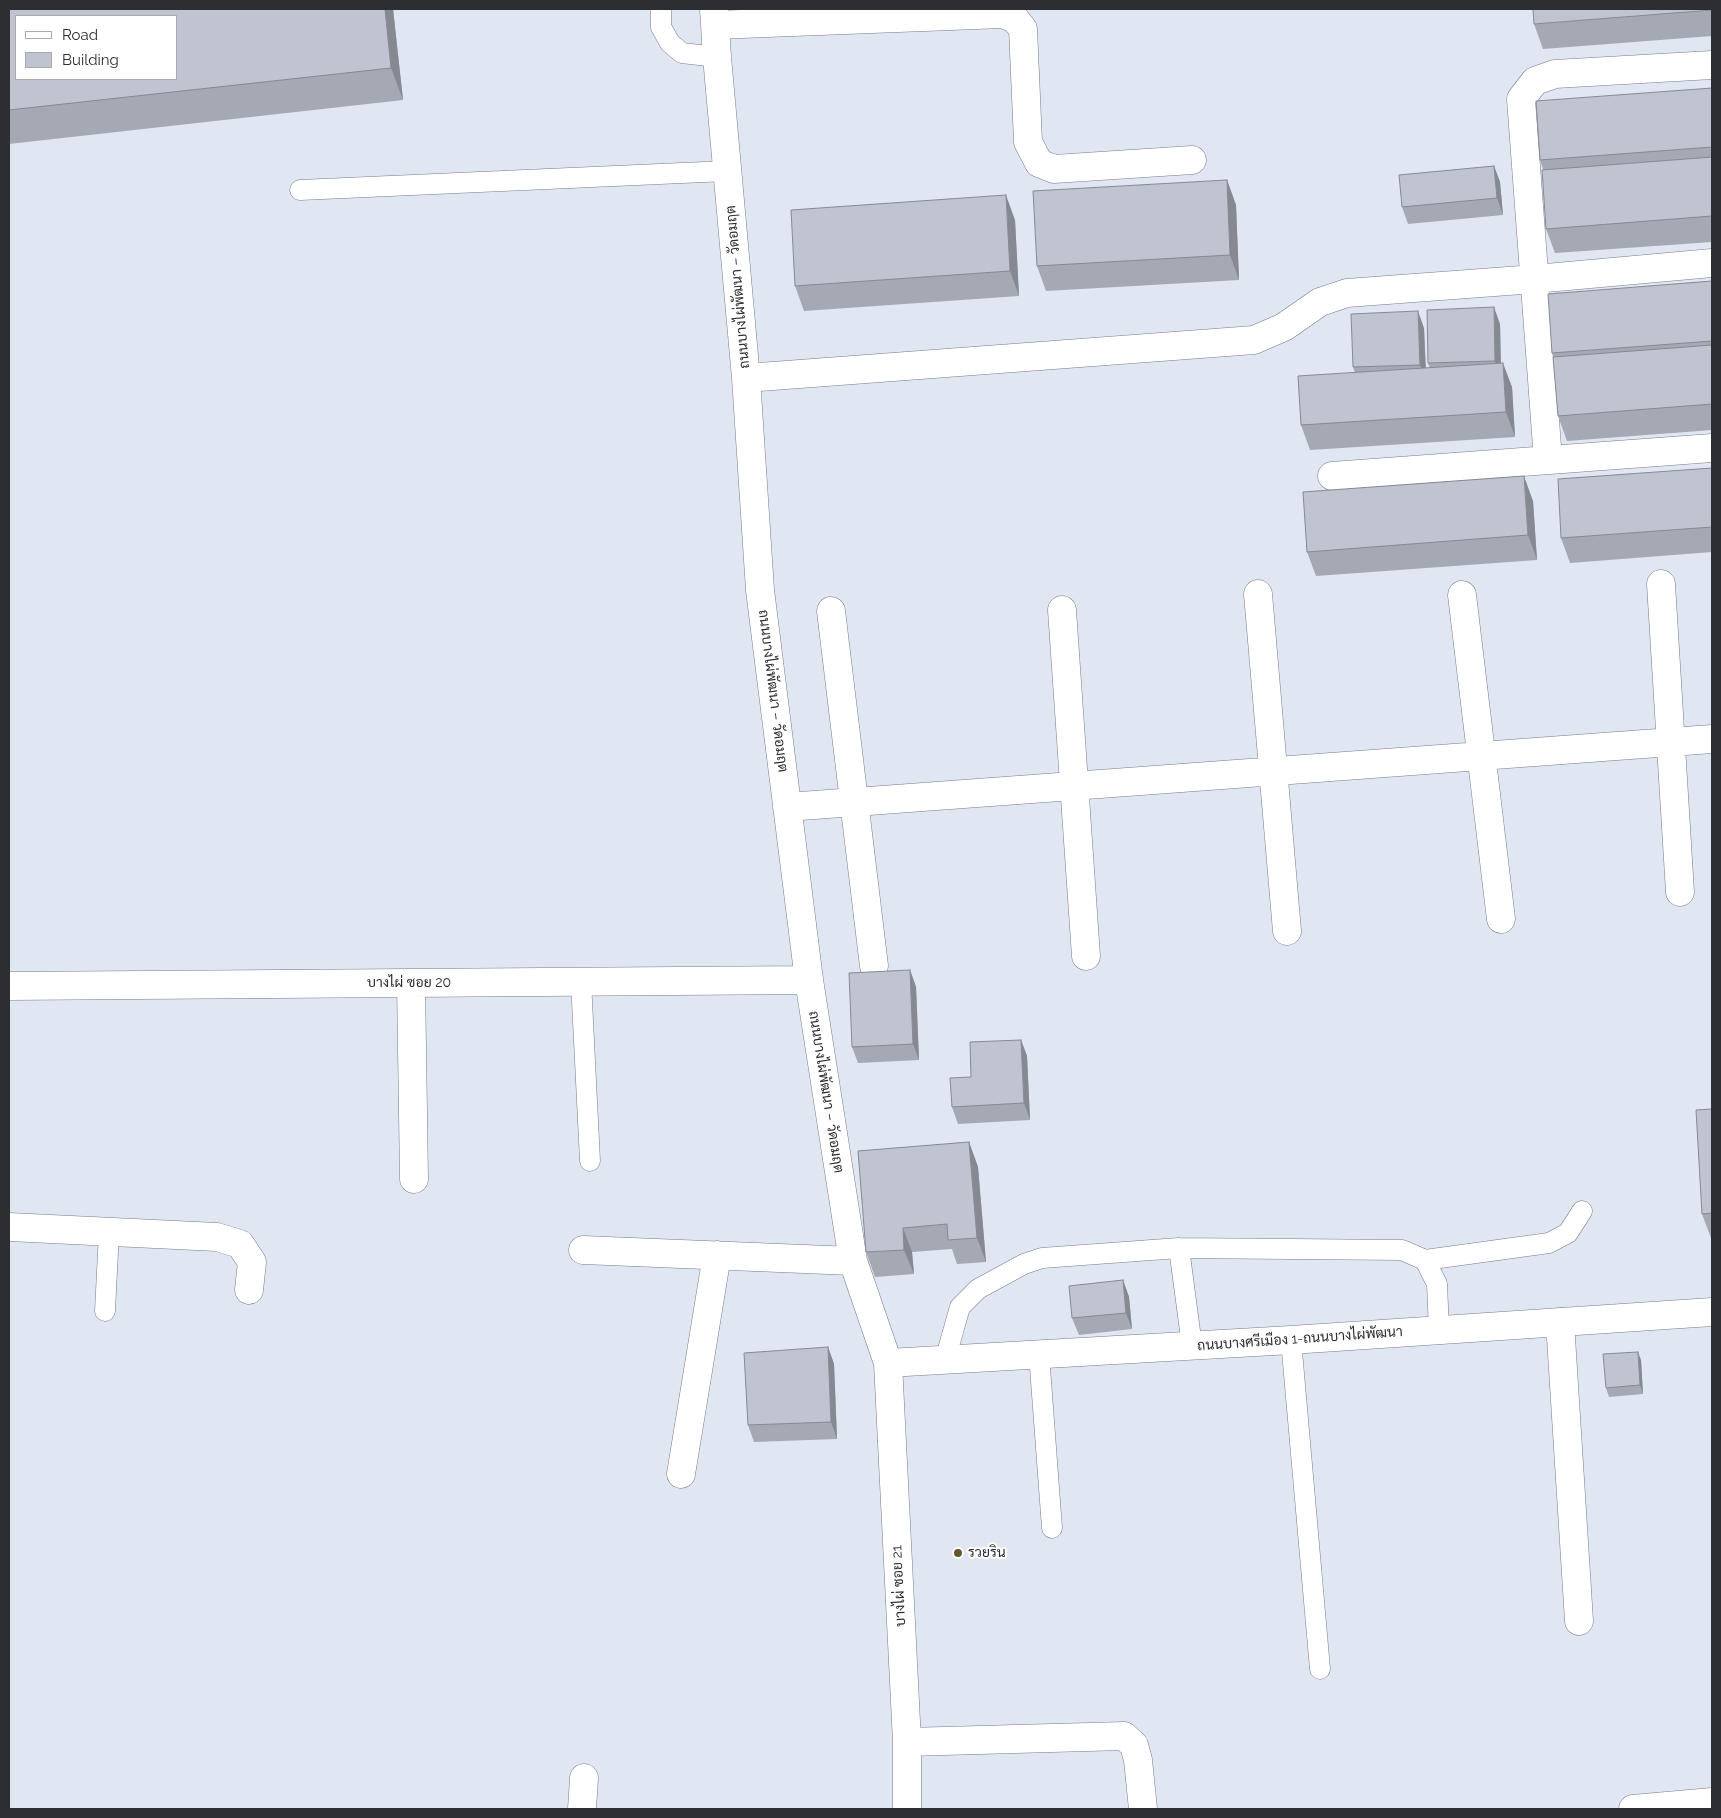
<!DOCTYPE html>
<html>
<head>
<meta charset="utf-8">
<style>
	body { margin:0 }
	#map { position:relative; width:1721px; height:1818px; overflow:hidden; background:#e1e6f3; font-family:Raleway,sans-serif }
	canvas { display:block }
	.frame { position:absolute; inset:0; border:10px solid #2c2e32; pointer-events:none }
	.legend { position:absolute; left:15px; top:15px; width:162px; height:65px; box-sizing:border-box; background:#fff; border:1px solid #ababad; margin:0; padding:6px 9px; list-style:none; font-size:15px; color:#2c2e32 }
	.legend li { display:flex; align-items:center; gap:10px; height:25px }
	.legend b { width:25px; border:1px solid #ababad }
</style>
</head>
<body>
<div id="map">
<canvas width="1721" height="1818"></canvas>
<div class="frame"></div>
<ul class="legend">
<li><b style="height:6px;background:#fff"></b>Road</li>
<li><b style="height:14px;background:#bfc4d0"></b>Building</li>
</ul>
</div>
<script>
const g = document.querySelector('canvas').getContext('2d');
g.lineJoin = 'round';
const poly = rows => new Path2D(rows.map(r => 'M' + r).join(''));
function stroke(path, color, width, dash) { g.strokeStyle = color; g.lineWidth = width; g.lineCap = dash ? 'butt' : 'round'; g.setLineDash(dash || []); g.stroke(path); }
function fillPath(path, color) { g.fillStyle = color; g.fill(path, 'evenodd'); }
function label(font, color, halo, rows, align = 'center') {
  g.font = font + ' Raleway,Sarabun,sans-serif'; g.lineWidth = 4; g.setLineDash([]); g.textBaseline = 'middle'; g.strokeStyle = halo; g.fillStyle = color; for (const [text, x, y, turn = 0] of rows) {
    g.save(); g.translate(x, y); g.rotate((+turn || 0) * Math.PI / 180); g.textAlign = isNaN(turn) ? turn : align; if (halo) g.strokeText(text, 0, 0); g.fillText(text, 0, 0); g.restore();
  }
}
const lane = poly([
	[661,9,661,27,670,43,682,53,717,57],
	[300,190,727,171],
	[581,981,590,1161],
	[1179,1248,1192,1346],
	[1425,1260,1549,1243,1568,1233,1582,1211],
	[105,1311,109,1232],
	[1291,1340,1320,1669],
	[1039,1354,1052,1528],
	[945,1360,960,1307,978,1289,1024,1264,1042,1258,1179,1248,1402,1250,1425,1260,1437,1284,1439,1330]
]);
const street = poly([
	[714,9,717,57,746,378,760,590,809,980,853,1261,888,1363,907,1742,907,1809],
	[715,25,1003,14,1015,19,1023,29,1028,142,1039,163,1054,169,1192,160],
	[746,378,1254,340,1284,327,1320,302,1347,293,1535,279,1712,263],
	[1548,460,1521,99,1535,81,1555,74,1712,65],
	[1332,476,1712,448],
	[1661,584,1680,892],
	[1258,594,1287,931],
	[1462,595,1501,919],
	[1062,610,1086,956],
	[831,611,874,966],
	[787,807,1712,739],
	[411,983,414,1179],
	[9,986,809,980],
	[9,1227,217,1237,240,1244,252,1262,249,1290],
	[583,1250,853,1261],
	[1560,1322,1579,1621],
	[888,1363,1291,1340,1712,1312],
	[681,1474,717,1255],
	[907,1742,1124,1736,1134,1745,1138,1760,1143,1809],
	[582,1809,584,1778],
	[1633,1809,1712,1802]
]);
const wall = poly([
	[9,9,393,9,403,100,9,144],
	[1712,9,1712,36,1543,49,1534,24],
	[1712,88,1712,242,1555,253,1546,229,1543,169,1540,160],
	[1494,166,1500,182,1503,215,1408,224,1402,207],
	[1227,180,1236,205,1239,280,1046,291,1037,266],
	[1015,220,1019,296,804,311,795,286],
	[1712,281,1712,430,1567,441,1558,416,1553,357,1552,353],
	[1500,324,1501,363,1512,387,1515,437,1310,450,1301,425,1355,373,1353,367,1424,328,1426,368,1430,368,1428,363],
	[1712,468,1712,552,1570,563,1561,538],
	[1533,501,1537,560,1316,576,1307,552],
	[910,970,916,987,919,1060,858,1063,852,1047],
	[1021,1040,1027,1056,1030,1120,958,1124,952,1107,971,1077],
	[1712,1109,1712,1238,1711,1238,1702,1214],
	[969,1142,978,1167,986,1262,957,1264,952,1249,912,1252,914,1274,875,1277,866,1252],
	[1123,1280,1129,1297,1132,1329,1079,1335,1072,1318],
	[828,1347,834,1364,837,1439,754,1442,748,1425],
	[1641,1360,1643,1394,1609,1397,1606,1388]
]);
const shadedWall = poly([
	[385,9,393,9,403,100,391,68],
	[1494,166,1500,182,1503,215,1497,198],
	[1227,180,1236,205,1239,280,1230,255],
	[1006,195,1015,220,1019,296,1010,271],
	[1494,307,1500,324,1501,377,1495,361],
	[1418,311,1424,328,1426,381,1420,365],
	[1503,363,1512,387,1515,437,1506,412],
	[1524,476,1533,501,1537,560,1528,535],
	[910,970,916,987,919,1060,913,1044],
	[1021,1040,1027,1056,1030,1120,1024,1103],
	[969,1142,978,1167,986,1262,977,1238],
	[903,1228,912,1252,914,1274,904,1250],
	[1123,1280,1129,1297,1132,1329,1126,1313],
	[828,1347,834,1364,837,1439,831,1422],
	[1638,1352,1641,1360,1643,1394,1640,1385]
]);
const building = poly([
	[9,9,385,9,391,68,9,110,9,9],
	[16,16,176,16,176,79,16,79,16,16],
	[1533,9,1712,9,1712,10,1534,24,1533,9],
	[1712,88,1712,147,1540,160,1536,101,1712,88],
	[1712,157,1712,216,1546,229,1542,170,1712,157],
	[1494,166,1497,198,1402,207,1399,175,1494,166],
	[1227,180,1230,255,1037,266,1033,191,1227,180],
	[1006,195,1010,271,795,286,791,210,1006,195],
	[1712,281,1712,341,1552,353,1548,294,1712,281],
	[1494,307,1495,361,1428,363,1427,310,1494,307],
	[1418,311,1420,365,1353,367,1351,314,1418,311],
	[1712,345,1712,404,1558,416,1553,357,1712,345],
	[1503,363,1506,412,1301,425,1298,376,1503,363],
	[1712,468,1712,527,1561,538,1558,479,1712,468],
	[1524,476,1528,535,1307,552,1303,492,1524,476],
	[910,970,913,1044,852,1047,849,973,910,970],
	[1021,1040,1024,1103,952,1107,950,1078,971,1077,970,1042,1021,1040],
	[1712,1109,1712,1213,1702,1214,1696,1110,1712,1109],
	[969,1142,977,1238,948,1240,947,1224,903,1228,904,1250,866,1252,858,1151,969,1142],
	[1123,1280,1126,1313,1072,1318,1069,1286,1123,1280],
	[828,1347,831,1422,748,1425,744,1353,828,1347],
	[1638,1352,1640,1385,1606,1388,1603,1354,1638,1352]
]);
const markers = [
	[958,1553,5,"#645926"]
];
const streetNames = [
	["ถนนบางไผ่พัฒนา – วัดอมฤต",738,287,-95],
	["ถนนบางไผ่พัฒนา – วัดอมฤต",773,691,83],
	["บางไผ่ ซอย 20",409,983],
	["ถนนบางไผ่พัฒนา – วัดอมฤต",826,1092,81],
	["ถนนบางศรีเมือง 1-ถนนบางไผ่พัฒนา",1300,1339,-4],
	["บางไผ่ ซอย 21",899,1586,-93]
];
const poiNames = [
	["รวยริน",968,1553]
];
stroke(lane, '#777b87', 21);
stroke(street, '#777b87', 29);
stroke(lane, '#fff', 20);
stroke(street, '#fff', 28);
fillPath(wall, '#a4a9b3');
fillPath(shadedWall, '#868992');
fillPath(building, '#bfc4d0');
stroke(building, '#868992', 1);
for (const [x, y, r, color] of markers) { const dot = new Path2D(); dot.arc(x, y, r, 0, 2 * Math.PI); g.fillStyle = color; g.fill(dot); stroke(dot, '#fff', 2); }
label('14px', '#2c2e32', '#fff', streetNames);
label('14px', '#2c2e32', '#fff', poiNames, 'left');
</script>
</body>
</html>
